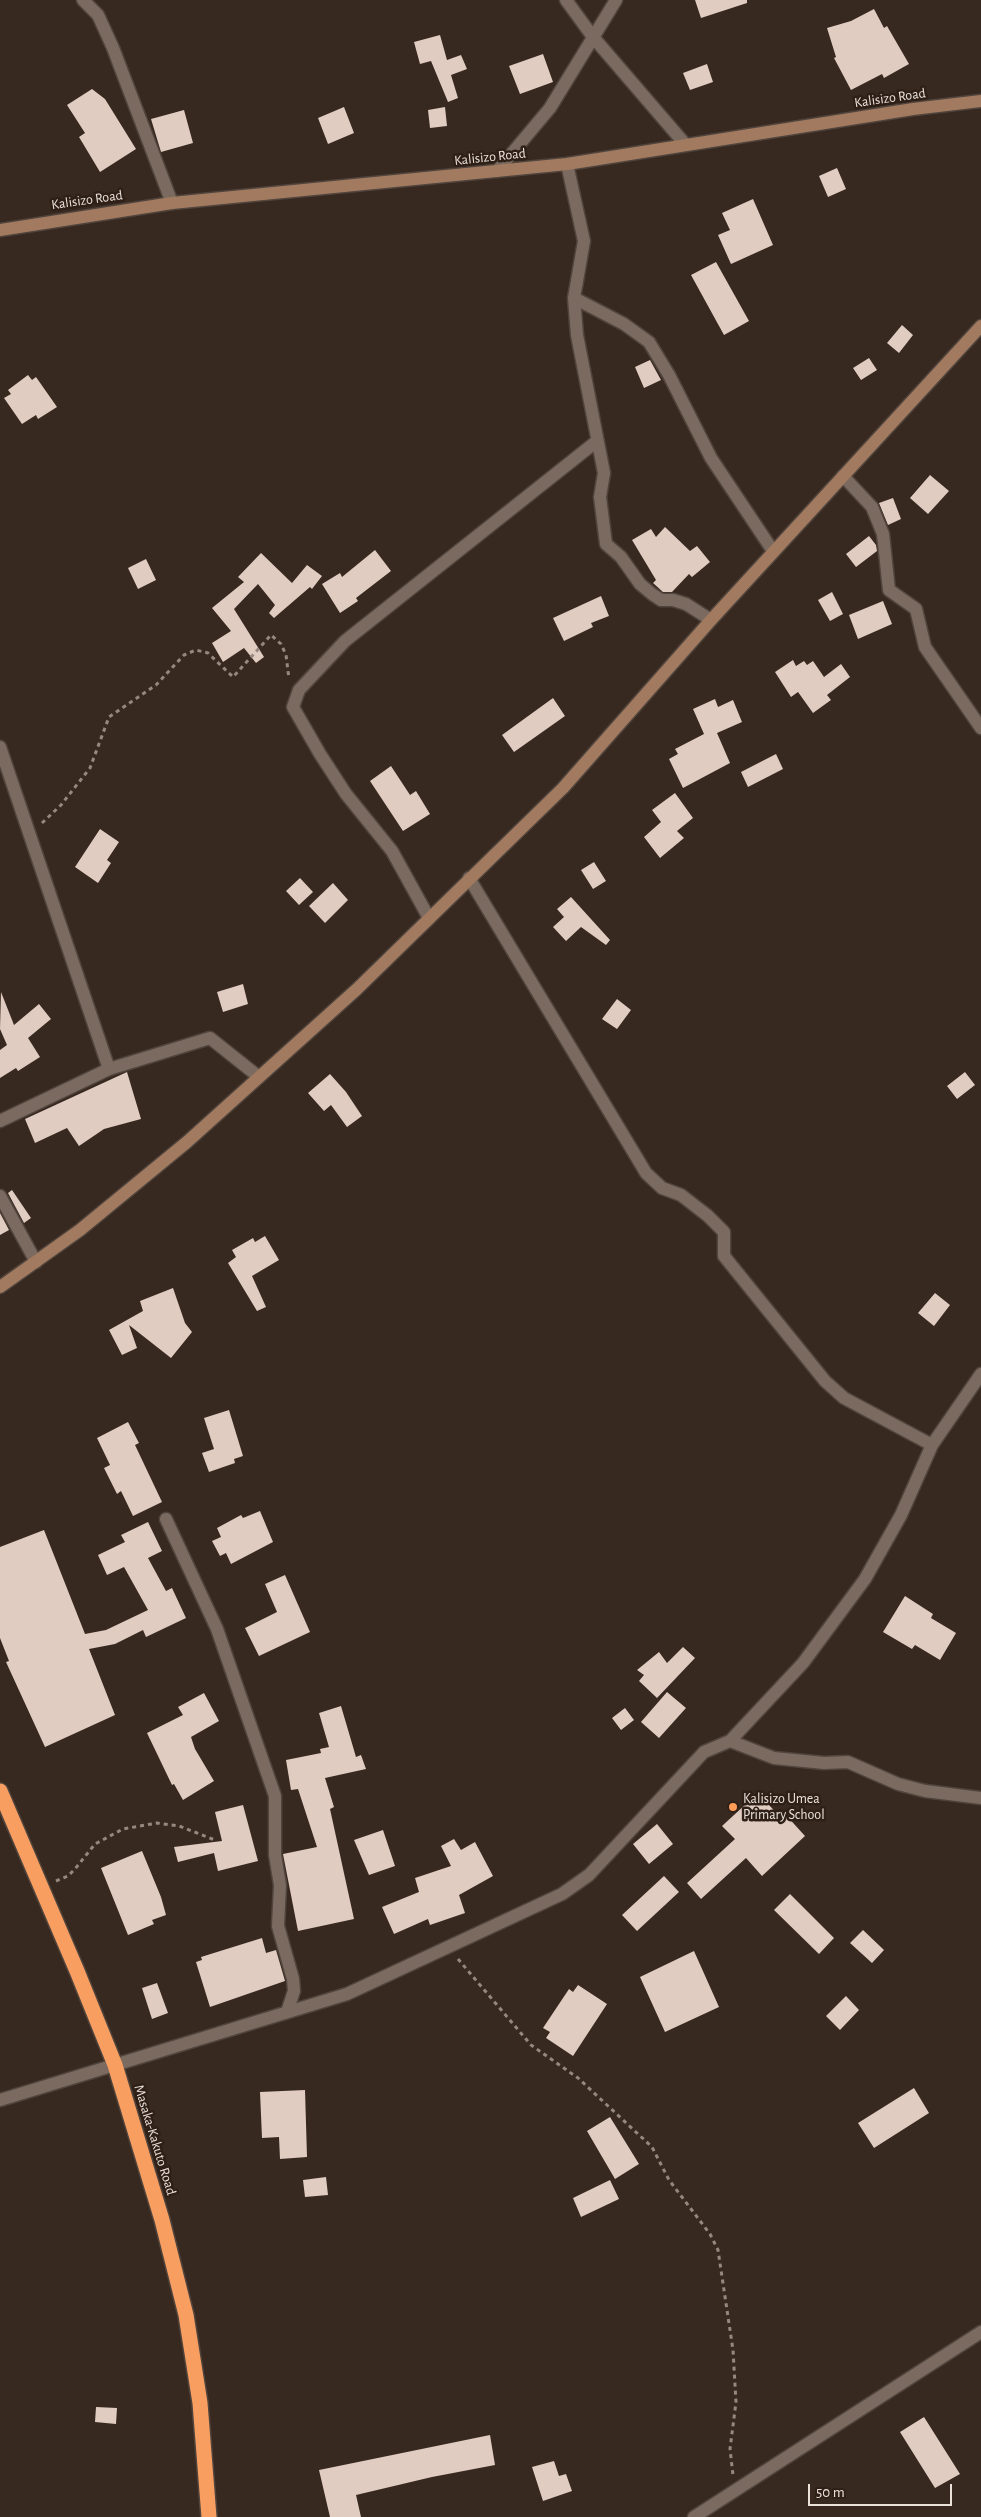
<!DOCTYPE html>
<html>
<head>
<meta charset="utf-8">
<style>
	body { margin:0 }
	#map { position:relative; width:981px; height:2517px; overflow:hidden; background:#382920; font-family:"Alegreya Sans",sans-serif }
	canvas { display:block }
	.scale { position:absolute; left:808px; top:2484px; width:144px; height:22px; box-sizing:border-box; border:2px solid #ece2dc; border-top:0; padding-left:6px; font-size:15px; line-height:18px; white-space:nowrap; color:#ece2dc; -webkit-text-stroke:4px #2e2017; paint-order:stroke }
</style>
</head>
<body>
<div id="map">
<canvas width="981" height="2517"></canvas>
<div class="scale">50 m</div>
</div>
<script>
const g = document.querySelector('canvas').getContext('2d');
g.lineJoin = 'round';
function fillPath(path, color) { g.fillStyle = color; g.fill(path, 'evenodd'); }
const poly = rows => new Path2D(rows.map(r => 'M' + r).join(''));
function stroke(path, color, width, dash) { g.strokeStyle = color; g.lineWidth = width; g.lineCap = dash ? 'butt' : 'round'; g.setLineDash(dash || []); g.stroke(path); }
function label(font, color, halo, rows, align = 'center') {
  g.font = font + ' "Alegreya Sans",sans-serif'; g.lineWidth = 5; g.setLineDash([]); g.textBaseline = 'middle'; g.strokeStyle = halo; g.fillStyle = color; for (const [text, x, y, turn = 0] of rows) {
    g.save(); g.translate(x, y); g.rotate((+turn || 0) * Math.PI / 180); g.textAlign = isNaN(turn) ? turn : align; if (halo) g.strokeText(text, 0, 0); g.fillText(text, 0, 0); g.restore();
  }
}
const building = poly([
	[695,0,747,0,747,3,701,18],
	[874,9,884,28,887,26,909,64,884,78,882,74,851,90,834,58,836,57,827,28,851,21],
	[440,35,447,60,461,55,467,69,451,75,458,98,448,102,431,61,420,64,414,42],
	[543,54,553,82,520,94,509,66],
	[707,64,713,82,690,90,683,73],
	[92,89,105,99,136,149,100,172,79,137,85,133,67,105],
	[344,107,354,133,328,144,318,118],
	[445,107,447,126,430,128,428,110],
	[184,110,193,143,161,152,151,119],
	[837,168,846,189,828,197,819,176],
	[753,199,773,245,731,264,718,235,730,230,722,213],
	[716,262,749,321,724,335,691,275],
	[902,325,913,335,899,353,887,343],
	[869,358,877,370,861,380,853,368],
	[650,360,661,380,644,388,635,367],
	[28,375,32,380,36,377,57,407,38,419,36,415,22,424,4,398,11,394,8,390],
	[930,475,949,491,928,514,910,498],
	[893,498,901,519,888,525,879,503],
	[665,527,690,551,697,546,710,562,692,577,689,574,672,592,663,592,653,583,656,580,632,540,651,529,656,537],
	[869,536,876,545,877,551,856,567,846,554],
	[375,550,391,571,356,598,358,601,340,613,322,584,340,573,342,577],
	[261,553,292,583,307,565,322,576,312,589,310,587,274,618,269,613,275,605,258,584,234,609,264,657,256,663,244,648,223,662,212,643,231,631,212,608,244,582,238,577],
	[146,559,156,580,138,589,128,568],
	[832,592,843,614,830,621,818,600],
	[601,596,609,616,591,623,593,627,564,641,553,618],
	[883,601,892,624,858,639,849,615],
	[793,660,796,666,804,661,807,665,813,661,824,677,841,664,850,677,827,695,831,700,813,713,798,692,791,697,775,672],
	[553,698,565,716,514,752,502,735],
	[715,699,718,707,733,700,742,722,717,733,730,763,683,788,669,759,678,754,675,749,704,734,693,709],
	[776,754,783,769,748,787,741,772],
	[391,766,410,795,416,791,430,814,403,831,370,781],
	[675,793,693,818,677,831,684,838,660,858,644,837,661,822,652,810],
	[100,829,119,842,107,860,111,863,98,883,75,867],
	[594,862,606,881,593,889,581,870],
	[300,878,313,892,299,905,286,891],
	[333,883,348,900,325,923,309,906],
	[571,897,610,940,606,945,581,927,566,941,553,927,564,917,557,909],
	[243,984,248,1004,223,1012,217,992],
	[1,992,14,1025,39,1004,51,1019,28,1038,40,1057,18,1071,16,1068,0,1078,0,1050,7,1045,0,1029],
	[617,999,631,1010,617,1029,602,1019],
	[127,1072,141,1119,104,1129,79,1146,67,1128,35,1143,25,1119],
	[965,1072,975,1085,957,1099,947,1086],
	[330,1074,346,1092,362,1116,347,1127,331,1105,324,1111,308,1093],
	[12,1190,31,1218,24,1223,8,1193],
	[0,1213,9,1230,0,1235],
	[265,1236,279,1260,252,1276,266,1307,257,1311,228,1263,236,1257,232,1250,253,1238,255,1242],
	[173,1288,185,1323,192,1332,171,1358,129,1325,137,1348,122,1355,109,1330,143,1311,140,1301],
	[935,1293,950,1305,934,1326,918,1313],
	[229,1410,243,1456,234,1459,235,1463,209,1472,202,1453,214,1449,204,1418],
	[128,1422,139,1443,135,1445,162,1502,133,1516,121,1491,117,1494,104,1468,110,1465,97,1438],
	[260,1511,273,1542,231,1564,226,1553,220,1556,212,1541,221,1537,217,1528,241,1515,243,1518],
	[148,1522,162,1551,148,1558,166,1591,172,1588,186,1618,146,1637,143,1630,115,1644,89,1649,115,1715,45,1747,6,1662,9,1661,0,1638,0,1547,44,1530,85,1634,106,1630,148,1610,124,1567,107,1575,98,1555,125,1542,121,1535],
	[285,1575,310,1632,259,1656,245,1628,277,1612,265,1584],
	[905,1596,933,1614,931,1618,956,1633,940,1660,915,1645,912,1649,883,1632],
	[683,1647,695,1658,657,1698,639,1681,644,1675,637,1670,659,1652,667,1663],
	[667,1692,686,1708,659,1738,641,1722],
	[204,1693,219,1721,191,1737,195,1749,214,1781,183,1800,174,1784,172,1785,147,1733,183,1715,178,1707],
	[341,1706,356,1757,361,1755,366,1769,325,1778,334,1807,330,1809,354,1919,298,1931,283,1854,317,1847,298,1789,291,1790,286,1760,321,1753,320,1749,329,1747,319,1713],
	[625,1708,634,1720,621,1730,612,1718],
	[758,1793,781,1818,785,1814,805,1836,762,1876,746,1858,701,1899,687,1883,735,1839,722,1826],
	[243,1805,258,1861,218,1871,214,1853,178,1862,174,1847,222,1841,215,1812],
	[657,1824,673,1844,649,1864,633,1844],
	[383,1830,395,1866,369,1875,354,1840],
	[454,1839,461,1850,475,1842,493,1876,459,1895,465,1913,430,1925,428,1919,394,1934,382,1907,419,1892,415,1878,451,1866,441,1846],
	[142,1851,161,1897,166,1915,152,1920,154,1924,128,1935,101,1868],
	[664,1876,679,1892,637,1931,622,1915],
	[790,1894,834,1938,819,1954,774,1910],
	[863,1930,884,1950,872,1963,850,1943],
	[262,1938,266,1953,276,1950,285,1981,210,2007,196,1962,202,1960,201,1957],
	[694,1951,719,2007,665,2032,640,1977],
	[157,1983,168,2013,152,2019,142,1988],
	[578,1985,607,2004,573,2056,546,2038,550,2032,543,2028,569,1989,573,1992],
	[846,1996,859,2010,840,2030,826,2016],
	[914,2088,929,2113,874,2148,858,2123],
	[305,2090,307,2157,280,2159,279,2137,262,2138,260,2092],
	[610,2117,639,2164,615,2179,587,2131],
	[326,2177,328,2195,305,2197,303,2180],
	[610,2180,619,2199,581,2217,573,2198],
	[96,2407,117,2408,116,2424,95,2422],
	[924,2417,960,2474,935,2488,900,2432],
	[490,2435,495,2465,432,2477,356,2495,361,2517,330,2517,319,2470],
	[554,2461,559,2476,566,2474,572,2491,543,2501,532,2467]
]);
const path = poly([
	[42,823,61,805,90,768,109,717,156,685,184,655,196,650,208,653,233,677,271,635,281,644,286,655,289,679],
	[56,1881,68,1876,75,1869,95,1844,123,1829,157,1823,179,1826,215,1840],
	[458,1959,531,2045,578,2078,652,2147,669,2180,710,2234,718,2250,733,2350,736,2402,730,2449,733,2475]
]);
const street = poly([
	[83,0,98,15,113,48,172,203],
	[566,0,593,37,685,144],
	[567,164,584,241,574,298,577,335,604,473,600,497,606,544,621,557,640,584,652,594,661,600,673,600,686,604,711,620],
	[497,171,550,108,616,0],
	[574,298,624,324,649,342,669,375,711,458,773,551],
	[843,476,872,507,883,534,889,590,916,609,925,647,981,728],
	[0,747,109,1069],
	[469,878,646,1173,662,1188,681,1195,708,1216,724,1232,724,1256,825,1381,844,1398,932,1445],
	[429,918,392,851,346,794,320,754,293,707,299,690,345,641,597,441],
	[0,1121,109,1069,210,1038,259,1077],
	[0,1196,36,1262],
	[166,1519,217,1629,275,1796,275,1855,280,1885,278,1926,293,1979,294,1991,287,2012],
	[730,1741,774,1758,824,1763,848,1762,898,1784,925,1791,981,1798],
	[0,2100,347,1994,562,1894,589,1875,704,1752,730,1741,803,1663,865,1579,901,1515,932,1445,981,1374],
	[694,2517,981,2332]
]);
const secondary = poly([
	[0,230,172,203,567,164,913,109,981,101],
	[0,1287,80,1230,187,1142,357,989,563,788,711,620,981,326]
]);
const highway = poly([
	[0,1791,77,1971,115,2065,162,2220,186,2315,200,2403,209,2517]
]);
const markers = [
	[733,1807,5,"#fe9c57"]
];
const streetNames = [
	["Kalisizo Road",890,98,-8],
	["Kalisizo Road",490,157,-6],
	["Kalisizo Road",87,200,-8],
	["Masaka-Kakuto Road",155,2140,73]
];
const poiNames = [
	["Kalisizo Umea",743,1799],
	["Primary School",743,1815]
];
fillPath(building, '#e0ccc0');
stroke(street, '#50443c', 15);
stroke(secondary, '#50443c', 15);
stroke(highway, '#50443c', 18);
stroke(path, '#958881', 3, [4, 4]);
stroke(street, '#7b6a5f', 12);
stroke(secondary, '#a17a60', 12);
stroke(highway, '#f99e61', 15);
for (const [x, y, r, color] of markers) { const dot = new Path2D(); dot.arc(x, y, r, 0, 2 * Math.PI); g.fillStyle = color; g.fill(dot); stroke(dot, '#2e2017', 2); }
label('14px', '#ece2dc', '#2e2017', streetNames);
label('14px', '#ece2dc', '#2e2017', poiNames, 'left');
</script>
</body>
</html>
